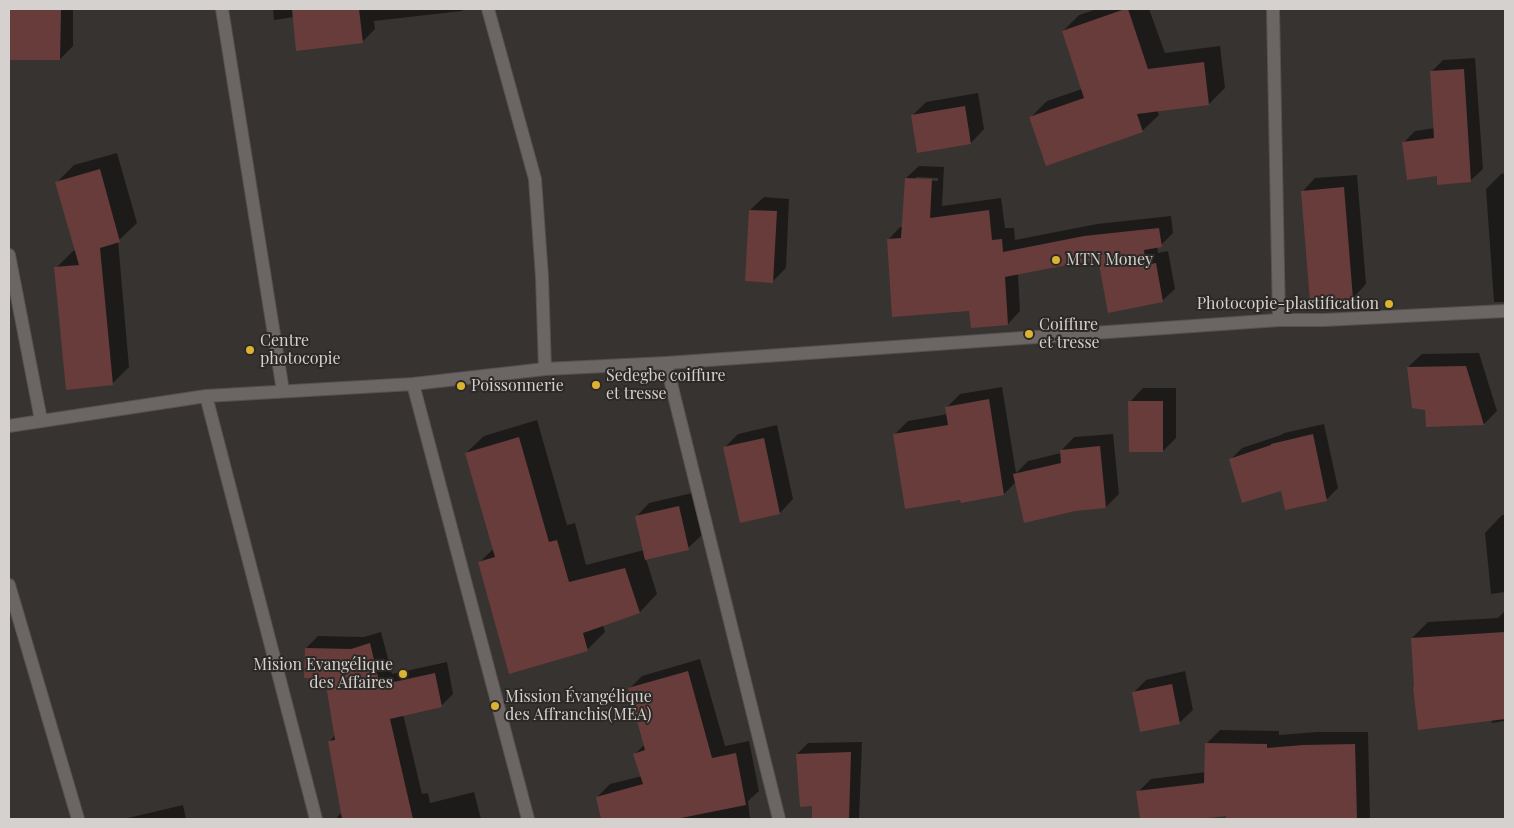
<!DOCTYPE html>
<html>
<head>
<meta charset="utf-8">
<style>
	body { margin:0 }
	#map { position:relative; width:1514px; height:828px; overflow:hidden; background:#373330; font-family:"Playfair Display",serif }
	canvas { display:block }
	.frame { position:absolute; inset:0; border:10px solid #d4d1cf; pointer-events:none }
</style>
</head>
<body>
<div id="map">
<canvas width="1514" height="828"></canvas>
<div class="frame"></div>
</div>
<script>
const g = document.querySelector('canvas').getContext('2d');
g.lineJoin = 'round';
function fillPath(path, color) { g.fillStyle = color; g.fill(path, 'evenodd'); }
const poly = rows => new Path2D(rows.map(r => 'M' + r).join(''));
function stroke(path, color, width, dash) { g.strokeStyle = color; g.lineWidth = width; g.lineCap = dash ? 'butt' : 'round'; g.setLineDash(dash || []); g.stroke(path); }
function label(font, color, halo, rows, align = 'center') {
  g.font = font + ' "Playfair Display",serif'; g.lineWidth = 4; g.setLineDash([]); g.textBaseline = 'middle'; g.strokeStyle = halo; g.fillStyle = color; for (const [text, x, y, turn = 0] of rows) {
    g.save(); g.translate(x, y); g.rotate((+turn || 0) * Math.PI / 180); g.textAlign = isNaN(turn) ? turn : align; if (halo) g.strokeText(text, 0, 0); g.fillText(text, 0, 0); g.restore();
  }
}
const shadow = poly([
	[9,9,73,9,73,46,60,59,11,20,9,20],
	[273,9,465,9,462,11,374,21,375,29,362,42,294,17,274,20],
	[1097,9,1149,9,1165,53,1220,46,1225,88,1209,104,1157,110,1159,115,1142,131,1031,117,1047,101,1082,89,1063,31,1079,15],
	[1475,58,1483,169,1470,181,1438,174,1403,143,1415,131,1435,128,1431,72,1443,60],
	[978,93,984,129,971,143,913,115,926,102],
	[117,153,137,223,118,241,129,367,112,384,56,268,73,251,76,250,57,182,74,165],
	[919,166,944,167,942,206,1001,198,1005,228,1014,228,1015,240,1097,224,1171,216,1173,233,1161,245,1157,246,1158,253,1168,251,1175,289,1162,301,1099,258,1018,274,1020,311,1008,324,970,310,888,240,900,227,903,227,906,178],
	[916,177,938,178,938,181,916,180],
	[1505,173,1505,302,1494,302,1486,189,1501,174],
	[1357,175,1366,284,1353,298,1311,301,1302,192,1315,178],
	[764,197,789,199,786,268,772,282,750,210],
	[1479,353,1497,411,1484,424,1426,409,1408,367,1422,354],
	[1002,387,1016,473,1028,461,1061,453,1061,451,1074,437,1113,434,1119,494,1106,507,1016,482,1004,494,895,434,908,421,948,414,947,407,960,394],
	[1143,388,1176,388,1176,438,1163,451,1130,402],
	[537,420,567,525,575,523,586,565,644,550,636,517,649,503,692,493,702,535,688,548,646,559,657,594,640,612,603,625,605,632,587,650,480,562,494,548,466,453,484,436],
	[1324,424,1338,488,1326,500,1282,489,1230,460,1242,448,1281,435,1284,433],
	[777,425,793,499,780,513,725,447,738,434],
	[1502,515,1505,515,1505,592,1491,594,1485,533],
	[1505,611,1505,721,1492,723,1491,719,1412,638,1428,622,1498,618],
	[381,632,392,674,447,662,453,694,441,706,403,714,422,794,428,793,430,803,474,792,481,819,338,819,337,817,342,812,329,742,335,735,326,678,306,648,318,636,364,637],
	[700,659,725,746,749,741,759,791,748,801,750,819,603,819,597,797,610,784,642,776,635,754,645,744,629,689,642,676],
	[1185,671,1193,710,1179,723,1133,693,1146,680],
	[1220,730,1279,731,1279,735,1317,732,1368,732,1370,818,1368,819,1277,819,1277,817,1227,819,1227,814,1188,819,1141,819,1138,792,1151,779,1206,772,1207,743],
	[862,742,859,819,813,819,813,804,797,754,808,743],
	[183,805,186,819,128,819,128,818]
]);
const building = poly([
	[10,9,61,9,60,60,9,60],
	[292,9,359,9,363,43,296,51],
	[1125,9,1128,9,1148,69,1204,62,1209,105,1137,114,1143,132,1046,166,1029,117,1084,98,1062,31],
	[1464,69,1471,182,1437,185,1437,176,1407,180,1402,142,1434,138,1430,71],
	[965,106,971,144,917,153,911,115],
	[100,169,120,242,100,248,113,385,66,390,54,267,79,265,55,182],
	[905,178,932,179,930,218,989,210,992,240,1002,239,1003,252,1084,236,1159,228,1162,247,1144,250,1146,265,1156,263,1163,302,1108,313,1098,259,1005,277,1008,325,971,328,969,311,892,317,887,239,901,238],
	[1344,187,1353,299,1310,302,1301,191],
	[749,210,777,211,773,283,745,281],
	[1466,366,1484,425,1426,427,1425,410,1412,408,1407,367],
	[989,399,1004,495,961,503,960,500,905,509,893,434,948,425,945,407],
	[1128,401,1163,401,1163,452,1129,452],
	[1313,434,1327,501,1285,510,1281,491,1242,503,1229,459,1271,445,1271,444],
	[519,437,549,542,557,540,569,582,625,568,640,613,583,633,588,651,509,674,478,562,495,557,465,453],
	[764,438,780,514,740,523,723,447],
	[1100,446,1106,508,1075,511,1024,523,1013,474,1061,463,1060,450],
	[679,506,689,550,645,560,635,516],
	[1505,632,1505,719,1418,730,1413,687,1414,687,1411,638],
	[370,643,380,685,435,673,442,707,390,719,413,819,342,819,328,741,335,740,325,679,304,678,305,648,351,649],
	[688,671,712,758,736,753,746,805,676,819,601,819,596,797,643,784,633,754,645,750,628,688],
	[1172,684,1180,724,1140,732,1132,692],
	[1205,743,1267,744,1267,748,1303,745,1355,744,1357,819,1226,819,1226,816,1198,819,1140,819,1136,791,1204,783],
	[851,752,849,819,812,819,812,806,800,807,796,754]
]);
const minor = poly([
	[222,9,283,391],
	[488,9,535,179,542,277,545,369],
	[1273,9,1279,320],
	[9,255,41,420],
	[666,363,779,819],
	[413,384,528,819],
	[206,396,316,819],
	[9,426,206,396,413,384,545,369,666,363,1279,320,1324,320,1505,311],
	[9,585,78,819]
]);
const markers = [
	[1056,260,5,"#dcb233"],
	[1389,304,5,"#dcb233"],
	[1029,334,5,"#dcb233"],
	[250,350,5,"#dcb233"],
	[596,385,5,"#dcb233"],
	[461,386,5,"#dcb233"],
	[403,674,5,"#dcb233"],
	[495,706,5,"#dcb233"]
];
const poiNames = [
	["MTN Money",1066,260],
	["Photocopie-plastification",1379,304,"right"],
	["Coiffure",1039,325],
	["et tresse",1039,343],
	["Centre",260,341],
	["photocopie",260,359],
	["Sedegbe coiffure",606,376],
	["et tresse",606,394],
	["Poissonnerie",471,386],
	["Mision Evangélique",393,665,"right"],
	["des Affaires",393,683,"right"],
	["Mission Évangélique",505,697],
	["des Affranchis(MEA)",505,715]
];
fillPath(shadow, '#0007');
fillPath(building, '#683c3a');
stroke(minor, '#55514f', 14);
stroke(minor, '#6b6663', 12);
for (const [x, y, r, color] of markers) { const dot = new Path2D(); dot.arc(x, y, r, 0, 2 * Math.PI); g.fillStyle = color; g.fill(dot); stroke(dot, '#2d2926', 2); }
label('16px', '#d4d1cf', '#2d2926', poiNames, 'left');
</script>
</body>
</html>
